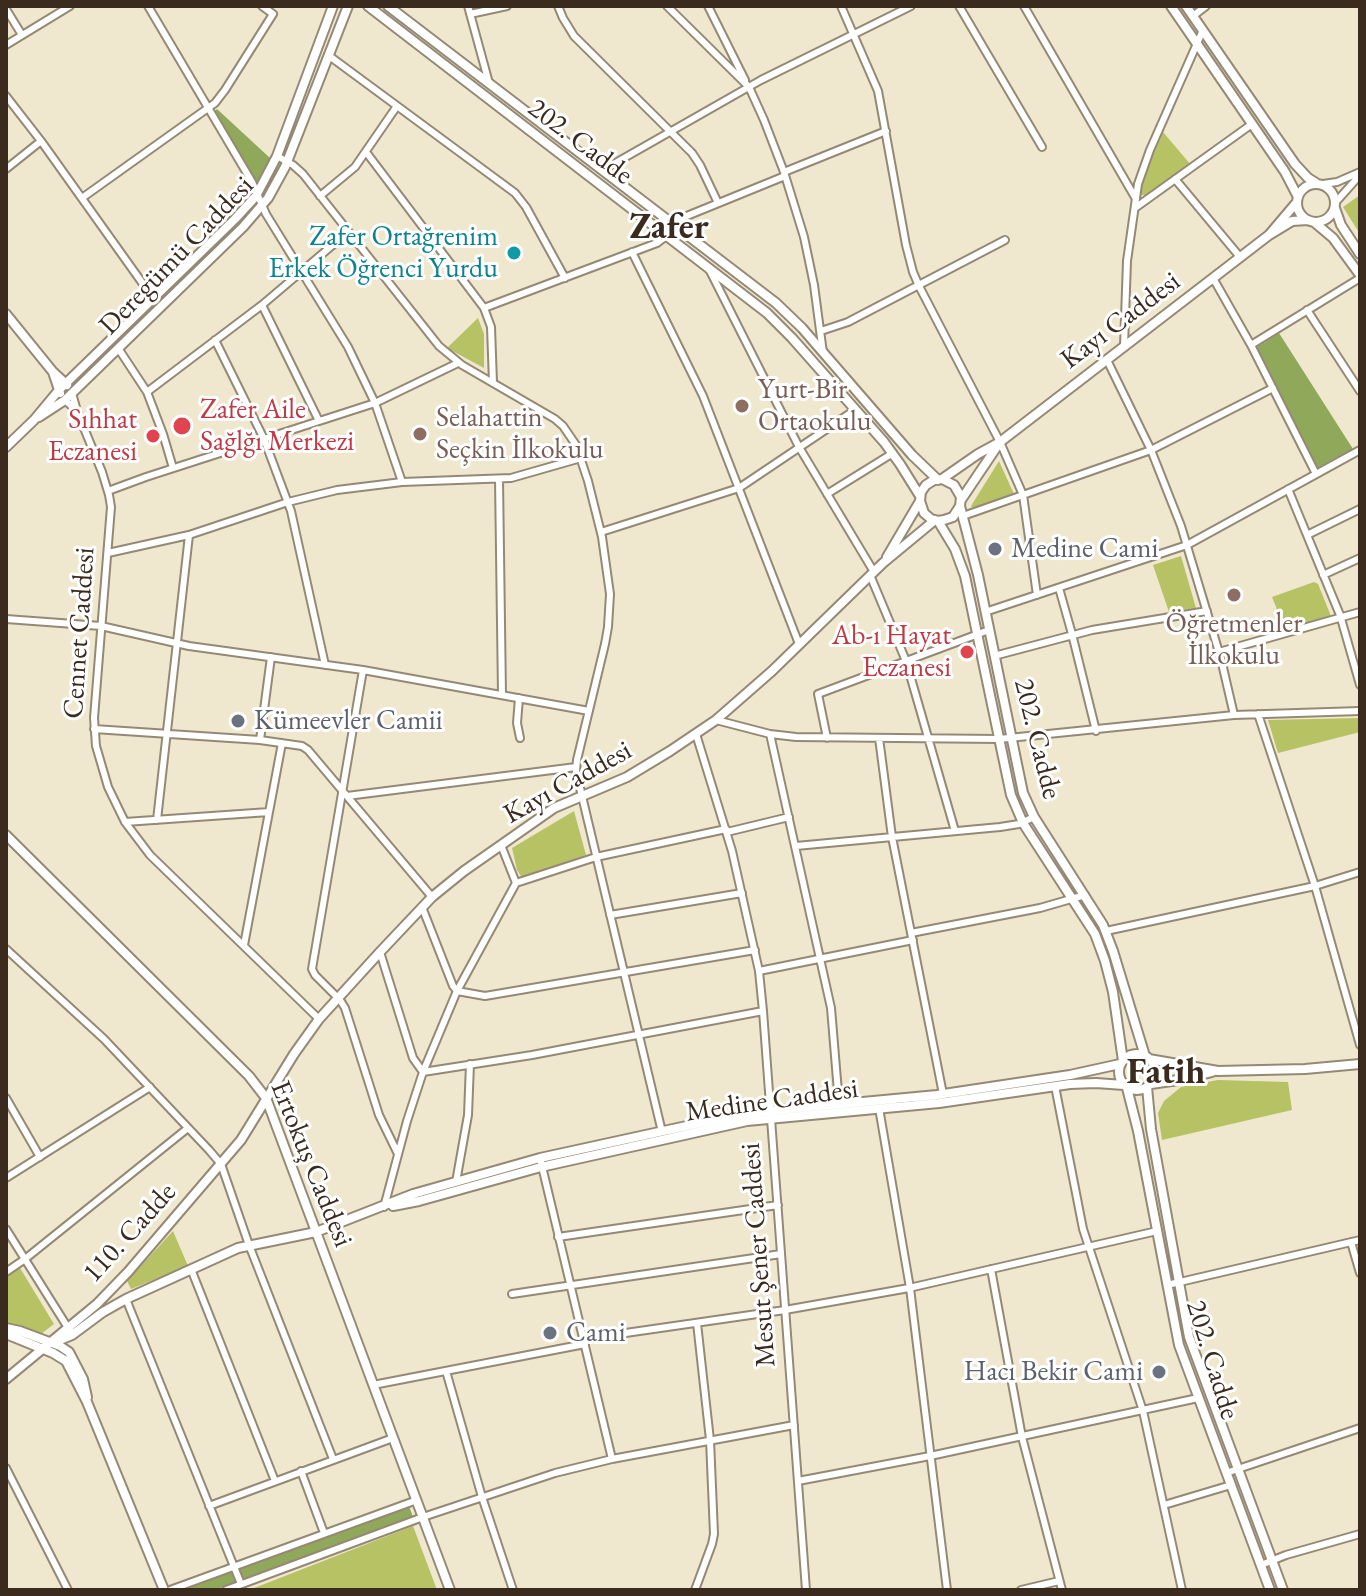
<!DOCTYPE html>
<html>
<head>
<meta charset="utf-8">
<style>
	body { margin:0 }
	#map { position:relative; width:1366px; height:1596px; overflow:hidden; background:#efe8ce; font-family:"EB Garamond",serif }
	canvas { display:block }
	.frame { position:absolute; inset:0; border:8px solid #3b2a1e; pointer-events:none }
</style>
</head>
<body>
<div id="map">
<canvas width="1366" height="1596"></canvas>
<div class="frame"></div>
</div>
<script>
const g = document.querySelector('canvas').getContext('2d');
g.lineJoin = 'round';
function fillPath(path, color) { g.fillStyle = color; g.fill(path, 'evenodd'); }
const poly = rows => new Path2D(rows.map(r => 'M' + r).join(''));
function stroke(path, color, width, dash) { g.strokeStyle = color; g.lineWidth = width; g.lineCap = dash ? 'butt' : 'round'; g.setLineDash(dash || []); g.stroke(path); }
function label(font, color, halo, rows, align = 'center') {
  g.font = font + ' "EB Garamond",serif'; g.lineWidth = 6; g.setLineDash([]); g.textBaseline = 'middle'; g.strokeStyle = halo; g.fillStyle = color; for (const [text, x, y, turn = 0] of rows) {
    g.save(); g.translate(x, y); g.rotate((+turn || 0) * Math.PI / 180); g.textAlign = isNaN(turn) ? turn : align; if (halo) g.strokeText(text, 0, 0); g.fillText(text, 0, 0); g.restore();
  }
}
const green = poly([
	[1163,132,1191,165,1151,195,1140,195,1145,174],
	[1360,195,1360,234,1343,207],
	[478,318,484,334,484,368,447,348],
	[999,461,1014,494,1013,497,975,511,971,506],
	[1181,556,1196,608,1169,612,1153,565],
	[1314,582,1318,584,1331,616,1285,629,1272,597],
	[1360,718,1360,732,1278,753,1268,720],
	[574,811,586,855,522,878,517,870,512,848],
	[1218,1080,1288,1082,1292,1110,1162,1140,1158,1113,1164,1101,1181,1087],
	[173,1231,188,1266,131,1289,127,1281],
	[20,1268,54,1324,41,1334,6,1322,6,1278],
	[413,1526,437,1590,249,1590]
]);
const forest = poly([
	[217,109,270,158,261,177,257,182,214,112],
	[1279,333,1353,449,1317,468,1257,347],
	[409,1506,413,1517,244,1579,239,1568],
	[232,1571,236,1582,215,1590,179,1590]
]);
const street = poly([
	[148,6,252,182,266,214,348,347,375,403,402,482],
	[468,6,489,83],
	[558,6,563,18,574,36,692,153,700,165,718,203],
	[667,6,749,87,764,120,784,172,804,237,814,285,823,353],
	[708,6,745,80],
	[841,6,878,91,906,245,913,272,919,286,1000,442,1023,495,1037,595],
	[959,6,1042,147],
	[1024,6,1136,199],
	[6,9,22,35],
	[470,14,507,6],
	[1193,16,1206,6],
	[6,45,70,6],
	[328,55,515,193,526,207,565,278],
	[6,96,41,141,153,298],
	[366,152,484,308,491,327,493,383],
	[277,156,293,165,303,174,439,346,462,365,555,419,563,426,576,445,588,481,602,537,610,594,608,627,605,644,577,760,576,771,662,1132],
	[6,169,41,141],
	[603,170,761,80,911,6],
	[784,172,886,131],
	[1175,179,1240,257],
	[1323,184,1337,182,1360,172],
	[320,196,355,167,397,106],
	[82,198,215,103,225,90,273,14,262,6],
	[1335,203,1360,175],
	[1135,208,1252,124],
	[672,222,785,176],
	[632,252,703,396,799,644],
	[709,269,799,447,874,572],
	[1213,278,1251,345,1316,474],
	[262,305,319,421],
	[484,308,657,243,678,227],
	[1307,310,1360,391],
	[821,331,848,322,1005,240],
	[215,340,264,439,291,511,325,665],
	[1251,345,1360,278],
	[1124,346,1127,261,1138,184,1150,150,1203,30],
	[118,348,147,392,163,434,173,468],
	[1107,360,1151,450,1181,526,1221,659,1234,715],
	[147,392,262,305,348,232],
	[65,400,77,411,72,393],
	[77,411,102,472,109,495,111,507,94,718,96,746,108,787,125,822,150,855,319,1019],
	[499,479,502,695],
	[1288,489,1340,615,1360,685],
	[108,491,146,477,375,403,458,363],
	[827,494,893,453],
	[963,516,1151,450,1273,388],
	[601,532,739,488,855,410],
	[1307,535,1360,509],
	[108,553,189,535,288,502,337,490,402,482,511,478,581,458],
	[870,575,906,661,955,831],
	[1323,575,1360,558],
	[1059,588,1072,634,1096,731],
	[985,612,1187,545,1360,450],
	[6,619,101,626,189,646,363,670,589,711],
	[1219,652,1360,612],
	[994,656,1092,630,1207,611],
	[363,670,312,969,315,975,340,1000,345,1008,379,1115,398,1154],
	[519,698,517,723,520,738],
	[1258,714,1315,886,1360,1045],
	[716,720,770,734,796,737,999,739,1234,715,1360,711],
	[94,729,260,740,302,746,308,750,432,897],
	[696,734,732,851,759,971,763,1011,806,1590],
	[770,734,831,1008,839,1104],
	[827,738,818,694,989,630],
	[879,738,892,837,943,1094],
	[260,740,271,657],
	[347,796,576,767],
	[157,820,189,535],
	[125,822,269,812],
	[727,832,789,817],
	[501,845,516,883],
	[796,846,1000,827,1019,824,1034,817],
	[422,907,453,986,457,991,485,996,755,950],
	[610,915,742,893],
	[1106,931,1315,886,1360,872],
	[911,933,1040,908,1085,895],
	[244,945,282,743],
	[6,949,104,1039,209,1150,221,1164,249,1245,333,1459],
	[380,952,413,1058,423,1072,532,1055,763,1011],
	[759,971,913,940],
	[1055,1086,1083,1229,1143,1411,1182,1590],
	[6,1098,40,1157],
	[879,1108,910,1288,947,1590],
	[540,1158,612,1459],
	[6,1178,150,1087],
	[456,1182,468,1115,470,1064],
	[384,1207,407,1121,423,1072,457,991,516,883,596,857,726,829],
	[6,1229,70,1331],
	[558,1237,778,1205],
	[1351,1242,1360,1273],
	[191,1269,275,1481],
	[991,1269,1022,1437,1062,1590],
	[6,1272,25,1259,188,1128],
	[1167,1285,1360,1240],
	[512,1294,781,1254],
	[126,1299,241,1584],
	[584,1339,785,1310,909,1288,1157,1231],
	[446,1371,482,1497,513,1590],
	[373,1385,585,1344],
	[6,1468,68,1590],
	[301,1471,324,1533],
	[1226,1473,1360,1428],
	[798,1481,930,1456,1198,1398],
	[1164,1505,1231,1485],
	[209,1506,393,1438],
	[1261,1565,1286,1555,1360,1534],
	[170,1590,417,1500],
	[226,1590,423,1517,555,1473,612,1459,794,1425],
	[695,1590,712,1544,714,1534,710,1440,697,1323],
	[1021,1590,1059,1581]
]);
const secondary = poly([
	[368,6,767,313,792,338,884,442,900,464,920,496],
	[388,6,776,303,802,328,912,455,938,480],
	[1171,6,1285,172,1298,197],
	[1186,6,1295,164,1308,178,1316,183],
	'1297 203a19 19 0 1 1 38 0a19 19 0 1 1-38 0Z',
	[1297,202,1269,235,1292,221,1308,220],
	[1335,208,1341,225,1360,254],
	[1314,222,1333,238,1360,275],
	[6,314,53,372],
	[60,393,53,372,67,385],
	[39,417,65,400,243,227,268,198,285,167,348,6],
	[1000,442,1269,235],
	[6,447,34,420,59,390,235,219,256,196,277,156,333,6],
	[942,479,978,454,1000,442,961,500],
	[920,501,924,513,931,519,938,521,944,520,953,517,960,506],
	[938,521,955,549,965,576,1011,795,1023,823,1095,934,1105,961,1113,992,1123,1061],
	[887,557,920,501,921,492,926,485,934,480,942,479,954,485,961,497,960,506,978,575,1023,793,1034,817,1103,925,1113,951,1145,1056],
	[6,835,249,1076,266,1098,450,1590],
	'1119 1072a18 18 0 1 1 36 0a18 18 0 1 1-36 0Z',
	[1149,1059,1218,1071,1305,1069,1360,1064],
	[1151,1084,1185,1079,1212,1072],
	[1147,1087,1151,1129,1189,1337,1283,1590],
	[1127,1088,1138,1131,1179,1345,1270,1590],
	[393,1206,419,1201,541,1167,747,1121,939,1103,1070,1084,1096,1083,1124,1085],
	[6,1328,20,1331,60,1346,69,1352,83,1379,87,1397],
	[6,1334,53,1353,66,1361,87,1402,164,1590],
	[55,1342,72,1335,103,1312,126,1299,238,1248,316,1232,413,1194,540,1158,746,1113,937,1095,1070,1075,1120,1064],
	[6,1379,97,1304,128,1272,241,1140,294,1054,319,1019,380,952,432,897,464,871,554,808,627,777,670,751,716,720,772,671,883,563,935,520]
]);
const markers = [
	[514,253,8,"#0f9aa8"],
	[742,406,8,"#8d6e63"],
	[182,426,10,"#e0444e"],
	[420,434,8,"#8d6e63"],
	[153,436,8,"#e0444e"],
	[995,549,8,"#6b7280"],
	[1234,595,8,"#8d6e63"],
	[967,652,8,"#e0444e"],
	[238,721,8,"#6b7280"],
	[550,1333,8,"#6b7280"],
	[1159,1372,8,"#6b7280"]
];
const streetNames = [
	["202. Cadde",580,142,37],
	["Deregümü Caddesi",177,256,-46],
	["Kayı Caddesi",1121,321,-37],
	["Cennet Caddesi",80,633,-86],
	["202. Cadde",1037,739,76],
	["Kayı Caddesi",568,783,-29],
	["Medine Caddesi",772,1101,-8],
	["Ertokuş Caddesi",311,1164,68],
	["110. Cadde",130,1233,-48],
	["Mesut Şener Caddesi",759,1255,-94],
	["202. Cadde",1212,1360,73]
];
const cultureNames = [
	["Zafer Ortağrenim",498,237],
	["Erkek Öğrenci Yurdu",498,269]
];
const educationNames = [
	["Yurt-Bir",758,390],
	["Ortaokulu",758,422],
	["Selahattin",436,418],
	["Seçkin İlkokulu",436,450],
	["Öğretmenler",1234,624,"center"],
	["İlkokulu",1234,656,"center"]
];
const healthNames = [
	["Zafer Aile",200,410,"left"],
	["Sağlğı Merkezi",200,442,"left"],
	["Sıhhat",137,420],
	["Eczanesi",137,452],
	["Ab-ı Hayat",951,636],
	["Eczanesi",951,668]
];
const worshipNames = [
	["Medine Cami",1011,549],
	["Kümeevler Camii",254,721],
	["Cami",566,1333],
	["Hacı Bekir Cami",1143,1372,"right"]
];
const districtNames = [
	["Zafer",669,228],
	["Fatih",1166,1073]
];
fillPath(green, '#b6c264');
fillPath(forest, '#90a85a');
stroke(street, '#958976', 10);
stroke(secondary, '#958976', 12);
stroke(street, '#fff', 6);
stroke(secondary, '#fff', 8);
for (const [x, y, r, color] of markers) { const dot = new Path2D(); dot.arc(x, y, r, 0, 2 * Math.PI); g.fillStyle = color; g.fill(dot); stroke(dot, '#fff', 3); }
label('28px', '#3b2a1e', '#fff', streetNames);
label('28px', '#0d838f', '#fff', cultureNames, 'right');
label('28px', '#785e54', '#fff', educationNames, 'left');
label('28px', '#be3a42', '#fff', healthNames, 'right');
label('28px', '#5b616d', '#fff', worshipNames, 'left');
label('bold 36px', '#3b2a1e', '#fff', districtNames);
</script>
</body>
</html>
